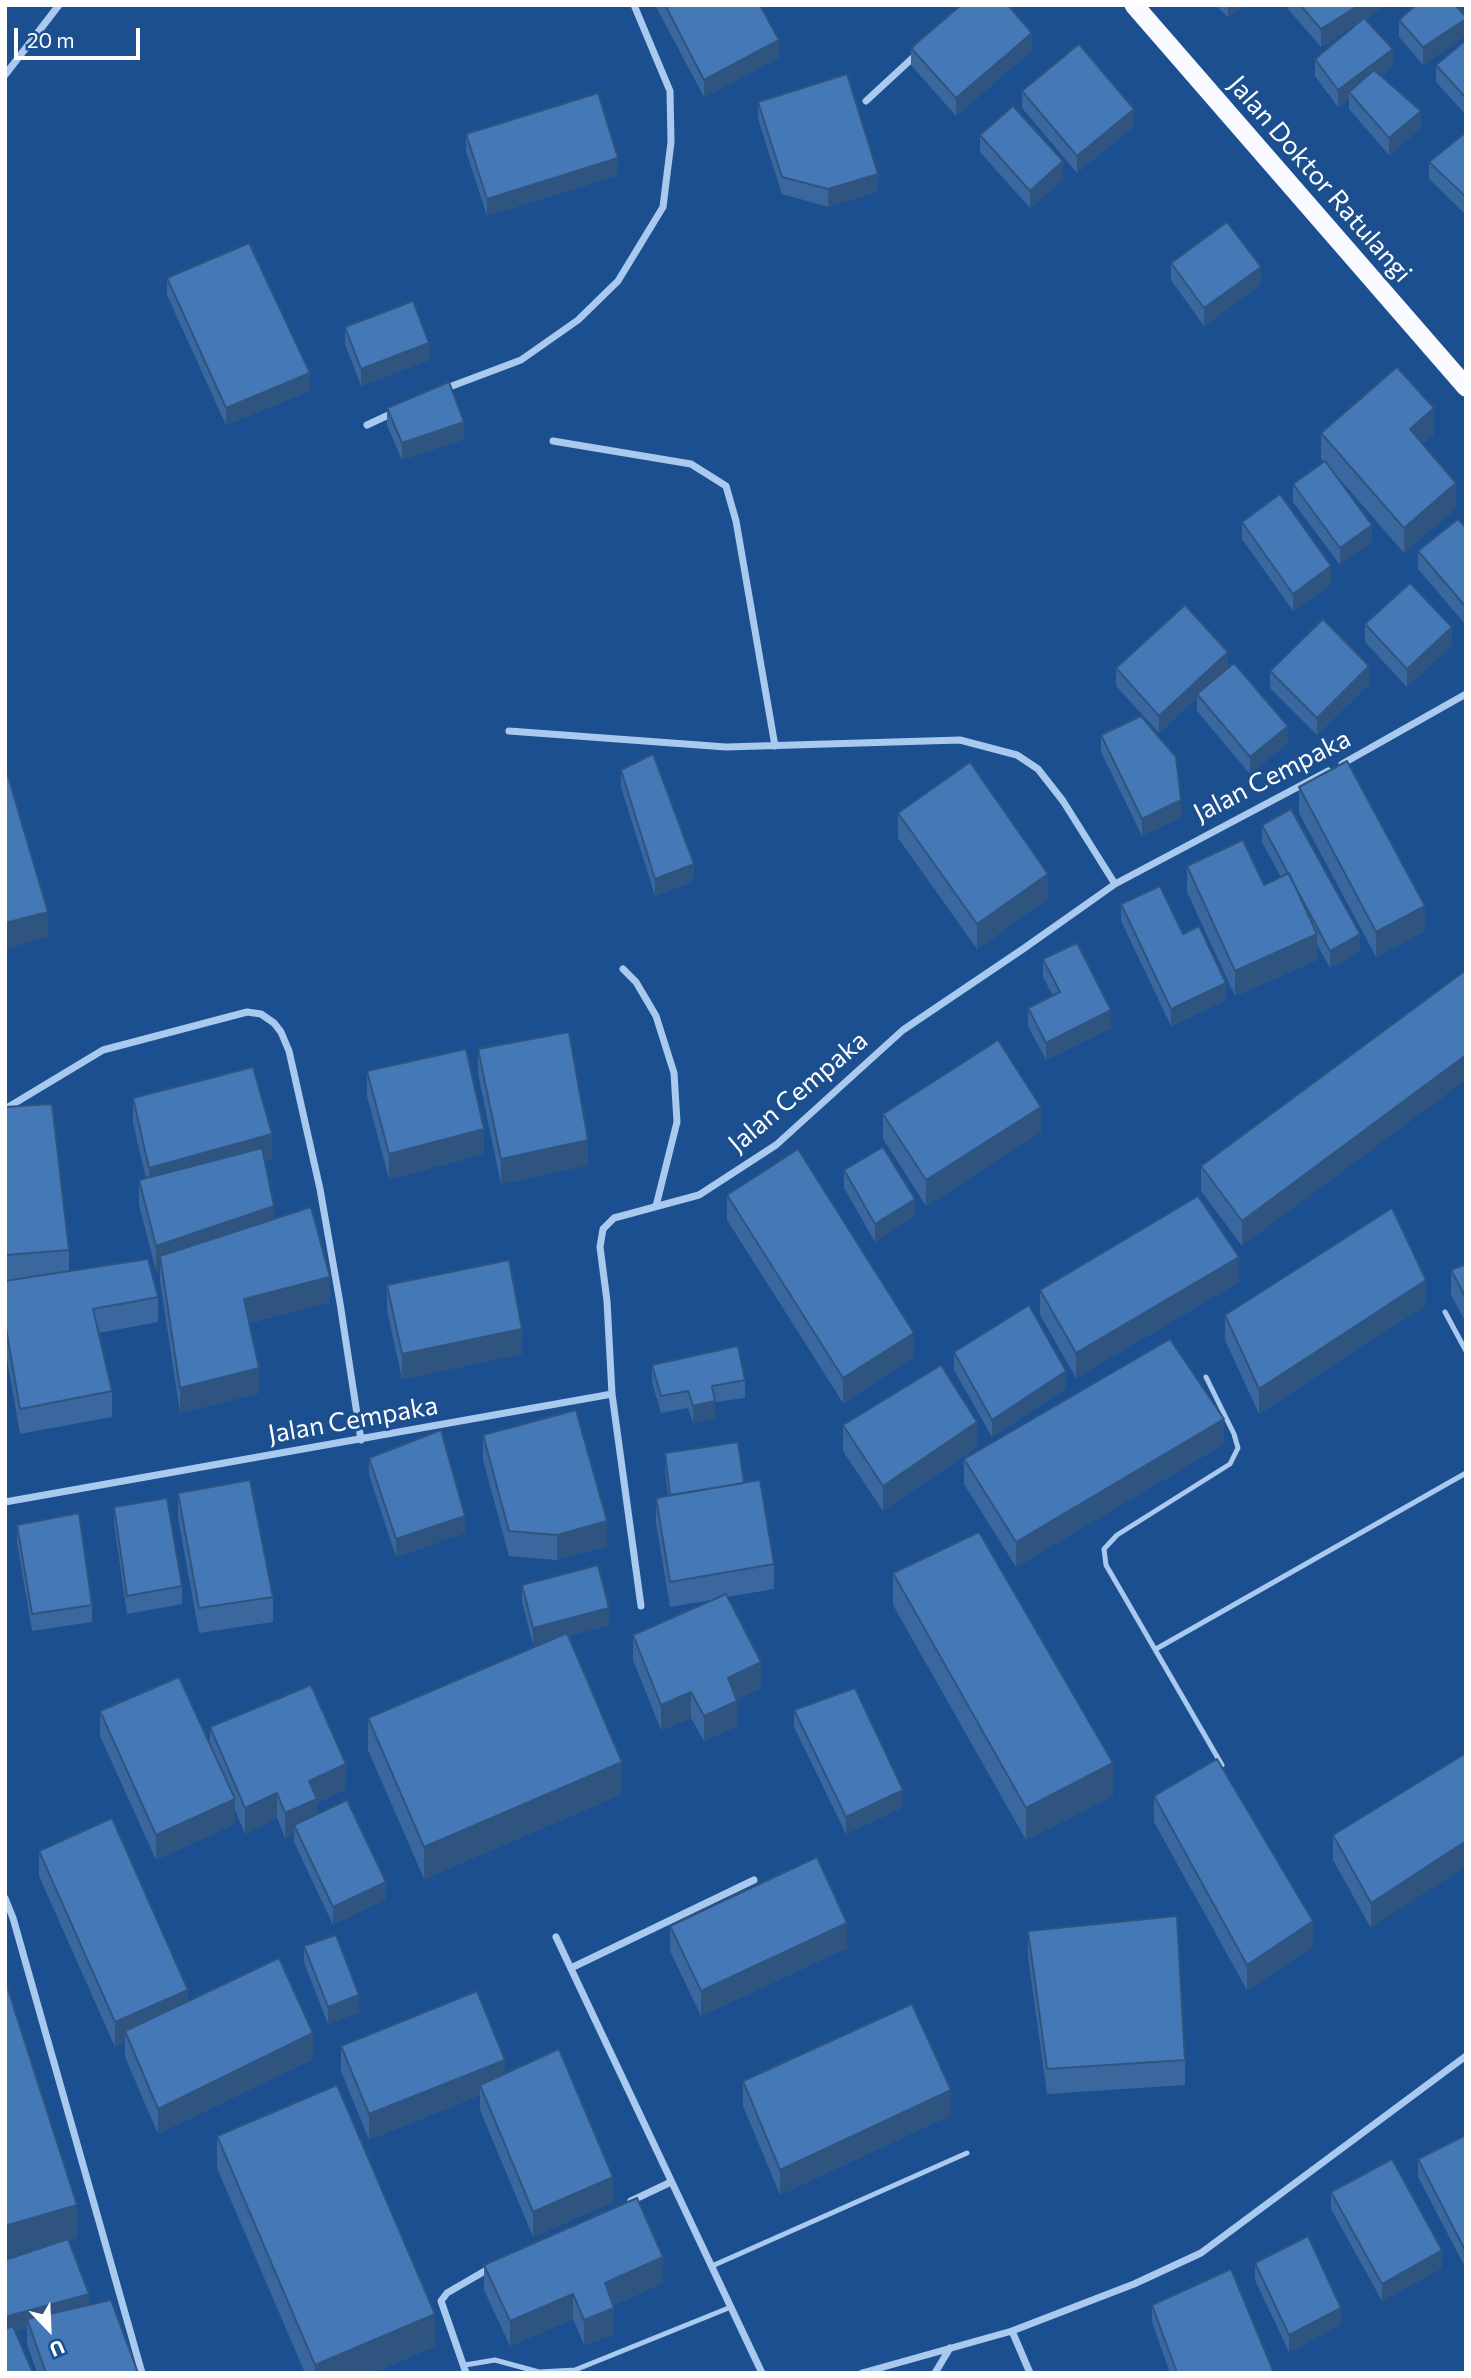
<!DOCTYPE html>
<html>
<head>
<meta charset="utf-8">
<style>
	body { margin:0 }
	#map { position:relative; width:1471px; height:2378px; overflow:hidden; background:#1b4f8f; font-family:Commissioner,sans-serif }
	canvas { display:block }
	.frame { position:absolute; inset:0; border:7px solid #fff; pointer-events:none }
	.north { position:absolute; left:14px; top:2294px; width:70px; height:70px; -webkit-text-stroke:5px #1b4f8f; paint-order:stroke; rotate:157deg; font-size:19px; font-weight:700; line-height:28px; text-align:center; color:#fff }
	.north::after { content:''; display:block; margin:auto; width:24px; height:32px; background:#fff; clip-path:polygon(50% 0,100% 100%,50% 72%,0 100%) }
	.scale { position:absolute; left:14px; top:28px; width:126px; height:32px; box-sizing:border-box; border:4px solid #fff; border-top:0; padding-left:9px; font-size:21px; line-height:24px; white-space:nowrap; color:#fff; -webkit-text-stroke:5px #1b4f8f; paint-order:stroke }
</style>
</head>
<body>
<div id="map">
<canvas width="1471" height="2378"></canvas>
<div class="frame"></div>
<div class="north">U</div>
<div class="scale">20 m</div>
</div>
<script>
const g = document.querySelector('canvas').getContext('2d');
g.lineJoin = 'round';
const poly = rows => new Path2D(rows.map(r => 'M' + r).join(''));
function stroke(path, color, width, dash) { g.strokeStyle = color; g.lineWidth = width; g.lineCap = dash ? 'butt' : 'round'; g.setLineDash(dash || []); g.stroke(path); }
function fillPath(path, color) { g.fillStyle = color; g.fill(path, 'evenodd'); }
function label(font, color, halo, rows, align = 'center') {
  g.font = font + ' Commissioner,sans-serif'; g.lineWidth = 6; g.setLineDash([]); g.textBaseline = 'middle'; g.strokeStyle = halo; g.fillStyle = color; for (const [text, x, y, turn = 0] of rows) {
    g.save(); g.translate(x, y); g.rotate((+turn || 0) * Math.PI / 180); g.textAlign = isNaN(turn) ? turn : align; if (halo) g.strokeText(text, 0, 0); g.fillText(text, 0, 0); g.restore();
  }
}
const service = poly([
	[1445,1312,1466,1351],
	[1206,1377,1234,1434,1238,1448,1230,1464,1117,1535,1104,1549,1106,1565,1222,1765],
	[1156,1649,1466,1473],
	[712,2266,967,2153],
	[465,2365,495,2360,539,2372,575,2370,731,2307]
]);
const minor = poly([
	[5,75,59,5],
	[866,101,918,53],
	[444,389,521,360,578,320,618,281,663,207,671,142,670,91,634,5],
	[367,425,395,412],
	[553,441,691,464,726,486,736,521,775,746],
	[509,731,726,747,960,740,1017,755,1038,769,1063,801,1115,884],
	[1342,764,1466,694],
	[623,969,636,982,656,1016,674,1073,677,1122,656,1206],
	[5,1109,103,1050,247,1012,261,1014,274,1023,281,1032,289,1051,320,1189,340,1303,361,1440],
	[612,1394,641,1606],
	[5,1502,612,1394,607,1301,600,1247,603,1229,614,1218,699,1195,776,1145,903,1030,1023,949,1115,884,1328,771],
	[5,1898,13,1918,142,2373],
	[556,1937,762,2373],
	[571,1968,754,1880],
	[631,2201,671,2182],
	[1012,2331,1030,2373],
	[466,2373,441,2301,447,2293,490,2268],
	[862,2373,1012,2331,1134,2284,1201,2253,1466,2056],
	[935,2373,950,2348]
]);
const trunk = poly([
	[1134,5,1466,387]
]);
const wall = poly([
	[655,5,760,5,779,58,704,97],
	[1215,5,1246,5,1228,17],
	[1288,5,1386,5,1365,19,1393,67,1381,76,1421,128,1389,155,1349,109,1349,99,1338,107,1315,76,1315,59,1357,23,1321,47,1288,9],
	[1466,17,1423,65,1399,37,1399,20],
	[1466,40,1466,115,1436,82,1436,65],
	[911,48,1032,50,956,116,911,65],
	[1022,91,1134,126,1077,173,1022,108],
	[758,102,878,191,828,207,782,194,758,119],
	[466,134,618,175,487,216,466,151],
	[1466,134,1466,215,1429,179,1429,162],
	[980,135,1063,179,1030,208,980,152],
	[1171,263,1261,284,1204,326,1171,280],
	[167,278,310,391,226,425,167,295],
	[345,327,429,360,361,386,345,344],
	[387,408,464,439,402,460,387,425],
	[1321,433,1434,434,1422,444,1456,508,1404,553,1330,468,1372,542,1340,565,1293,502,1293,484,1324,462,1321,459],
	[1242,522,1331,584,1293,611,1242,539],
	[1466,528,1466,625,1418,569,1418,551],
	[1365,624,1452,645,1407,687,1365,642],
	[1116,668,1228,668,1288,743,1250,774,1197,711,1197,698,1159,733,1116,686],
	[1270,671,1369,684,1317,735,1270,688],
	[1101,735,1181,817,1142,836,1101,752],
	[621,770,694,881,655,896,621,787],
	[1299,787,1425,931,1376,957,1299,813],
	[898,813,1048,899,977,949,898,838],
	[1262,825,1360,951,1330,968,1317,944,1317,960,1235,996,1187,892,1187,866,1264,885,1281,877,1262,842],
	[1121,904,1183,934,1226,1000,1171,1026,1121,921],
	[1043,959,1111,1028,1046,1060,1028,1026,1028,1008,1053,996,1043,977],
	[1466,970,1242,1246,1201,1191,1201,1166],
	[478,1049,588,1165,501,1184,478,1074],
	[367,1071,484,1154,389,1179,367,1096],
	[133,1098,272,1159,264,1161,274,1219,330,1302,249,1323,259,1393,180,1413,160,1281,160,1270,156,1271,139,1205,139,1180,146,1178,133,1123],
	[5,1107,69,1250,69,1271,158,1297,158,1322,99,1333,112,1391,112,1417,20,1434,5,1348,5,1281,14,1280,5,1280],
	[883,1114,1041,1132,926,1206,883,1139],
	[844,1170,915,1216,875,1242,844,1188],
	[727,1195,914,1358,843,1403,727,1220],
	[1466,1264,1466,1323,1451,1295,1451,1270],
	[1239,1282,1076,1378,1040,1315,1040,1290],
	[387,1285,522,1354,402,1379,387,1310],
	[1426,1305,1259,1414,1225,1340,1225,1315],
	[954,1352,1066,1388,992,1437,954,1370],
	[652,1365,745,1380,745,1398,715,1402,715,1418,693,1423,688,1408,661,1413,652,1382],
	[843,1425,977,1447,883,1511,843,1451],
	[483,1435,607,1546,557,1560,509,1556,483,1460],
	[1224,1444,1016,1567,964,1484,964,1459],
	[665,1453,744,1483,774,1564,774,1589,727,1597,761,1688,737,1699,737,1726,704,1741,691,1718,661,1730,633,1660,633,1635,712,1600,670,1607,656,1523,656,1498,668,1496,665,1470],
	[369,1458,465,1533,396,1557,369,1475],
	[178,1493,273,1597,273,1622,199,1633,178,1518],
	[114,1507,182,1586,182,1604,127,1614,114,1524],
	[17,1525,92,1605,92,1622,32,1631,17,1542],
	[893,1573,1113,1796,1026,1840,893,1605],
	[522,1585,609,1625,568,1636,622,1794,424,1879,368,1750,368,1718,548,1641,533,1645,522,1602],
	[794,1710,903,1807,846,1834,794,1727],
	[100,1711,210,1745,210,1727,346,1789,317,1803,317,1814,386,1899,333,1925,294,1842,294,1834,285,1838,277,1818,245,1834,235,1810,235,1824,156,1860,100,1736],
	[1466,1753,1371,1928,1333,1860,1333,1835],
	[1154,1796,1313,1946,1247,1990,1154,1822],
	[39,1851,188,2002,313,2059,158,2134,125,2057,125,2043,115,2047,39,1876],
	[670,1926,847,1948,701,2016,670,1951],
	[1028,1931,1185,2060,1185,2085,1047,2094,1028,1957],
	[304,1946,359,2012,328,2024,304,1963],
	[341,2046,505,2074,613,2202,533,2237,480,2110,480,2095,369,2140,341,2071],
	[743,2081,951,2115,780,2195,743,2106],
	[1466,2135,1466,2269,1418,2177,1418,2159],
	[217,2136,435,2346,373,2373,305,2373,217,2168],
	[1331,2192,1442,2268,1382,2301,1331,2209],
	[77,2238,69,2240,89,2305,138,2373,37,2373,27,2344,27,2328,15,2331,5,2373,5,2260,42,2248,5,2258],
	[1255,2263,1341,2325,1289,2352,1255,2280],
	[484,2265,663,2283,613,2305,614,2334,584,2345,573,2319,510,2346,484,2290],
	[1152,2305,1274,2373,1170,2373,1152,2322]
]);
const shadedWall = poly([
	[1228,5,1246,5,1228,17],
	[1359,5,1386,5,1321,47,1321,29],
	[1466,19,1466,36,1423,65,1423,47],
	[1032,33,1032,50,956,116,956,98],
	[779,40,779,58,704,97,704,80],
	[1393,49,1393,67,1353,96,1349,92,1349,99,1338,107,1338,90],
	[1134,109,1134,126,1077,173,1077,156],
	[1421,111,1421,128,1389,155,1389,138],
	[618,158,618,175,487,216,487,199],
	[1063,161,1063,179,1030,208,1030,191],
	[878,174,878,191,828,207,828,189],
	[1261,267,1261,284,1204,326,1204,308],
	[429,343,429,360,361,386,361,369],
	[310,373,310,391,226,425,226,408],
	[1434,408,1434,434,1410,454,1410,429],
	[464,422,464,439,402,460,402,443],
	[1456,483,1456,508,1404,553,1404,528],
	[1372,525,1372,542,1340,565,1340,548],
	[1331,566,1331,584,1293,611,1293,594],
	[1452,627,1452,645,1407,687,1407,669],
	[1228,652,1228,670,1197,694,1197,698,1159,733,1159,716],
	[1369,666,1369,684,1317,735,1317,718],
	[1288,726,1288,743,1250,774,1250,757],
	[1181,800,1181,817,1142,836,1142,819],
	[694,864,694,881,655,896,655,879],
	[1048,874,1048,899,977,949,977,924],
	[1425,906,1425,931,1376,957,1376,932],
	[48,912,48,937,5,949,5,923],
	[1317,934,1317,960,1235,996,1235,971],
	[1360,934,1360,951,1330,968,1330,951],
	[1226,983,1226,1000,1171,1026,1171,1009],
	[1111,1010,1111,1028,1046,1060,1046,1043],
	[1466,1055,1466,1080,1242,1246,1242,1221],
	[1041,1107,1041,1132,926,1206,926,1180],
	[484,1129,484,1154,389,1179,389,1154],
	[272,1134,272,1159,149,1193,149,1168],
	[588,1140,588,1165,501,1184,501,1159],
	[915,1199,915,1216,875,1242,875,1224],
	[274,1206,274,1231,160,1256,160,1270,156,1271,156,1246],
	[1239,1257,1239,1282,1076,1378,1076,1353],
	[330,1277,330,1302,244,1324,244,1299],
	[1426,1280,1426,1305,1259,1414,1259,1389],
	[522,1329,522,1354,402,1379,402,1354],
	[914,1333,914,1358,843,1403,843,1378],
	[259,1368,259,1393,180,1413,180,1388],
	[1066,1371,1066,1388,992,1437,992,1420],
	[715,1401,715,1418,693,1423,693,1406],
	[1224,1419,1224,1444,1016,1567,1016,1542],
	[977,1422,977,1447,883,1511,883,1486],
	[465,1516,465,1533,396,1557,396,1539],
	[607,1521,607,1546,557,1560,557,1535],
	[609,1608,609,1625,533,1645,533,1628],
	[761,1662,761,1688,728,1703,728,1678],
	[691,1692,691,1718,661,1730,661,1705],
	[737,1701,737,1726,704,1741,704,1716],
	[622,1762,622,1794,424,1879,424,1847],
	[1113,1763,1113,1796,1026,1840,1026,1808],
	[346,1764,346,1789,317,1803,317,1824,294,1825,294,1834,285,1838,285,1813,309,1781],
	[903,1790,903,1807,846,1834,846,1817],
	[277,1793,277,1818,245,1834,245,1808],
	[235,1799,235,1824,156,1860,156,1835],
	[1466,1841,1466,1866,1371,1928,1371,1903],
	[386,1882,386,1899,333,1925,333,1907],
	[1313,1921,1313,1946,1247,1990,1247,1965],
	[847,1923,847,1948,701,2016,701,1991],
	[188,1990,188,2015,125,2031,125,2043,115,2047,115,2022],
	[359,1995,359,2012,328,2024,328,2007],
	[313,2033,313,2059,158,2134,158,2109],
	[505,2060,505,2085,480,2085,480,2095,369,2140,369,2114],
	[951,2090,951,2115,780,2195,780,2170],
	[613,2177,613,2202,533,2237,533,2212],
	[77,2205,77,2238,5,2258,5,2226],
	[1442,2250,1442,2268,1382,2301,1382,2284],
	[663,2257,663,2283,605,2308,605,2283],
	[89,2294,89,2311,27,2319,27,2328,5,2334,5,2317],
	[573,2294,573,2319,510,2346,510,2321],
	[614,2308,614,2334,584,2345,584,2320],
	[1341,2308,1341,2325,1289,2352,1289,2335],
	[435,2314,435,2346,373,2373,315,2373,315,2365]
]);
const building = poly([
	[665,5,760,5,779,40,704,80,665,5],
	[961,5,1008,5,1032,33,956,98,911,48,961,5],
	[1300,5,1359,5,1321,29,1300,5],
	[1416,5,1455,5,1466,17,1466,19,1423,47,1399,20,1416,5],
	[1364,18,1393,49,1338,90,1315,59,1364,18],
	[1466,40,1466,98,1436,65,1466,40],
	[1079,44,1134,109,1077,156,1022,91,1079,44],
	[1374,70,1421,111,1389,138,1349,92,1374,70],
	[847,74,878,174,828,189,782,177,758,102,847,74],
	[598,93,618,158,487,199,466,134,598,93],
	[1013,106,1063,161,1030,191,980,135,1013,106],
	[1465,133,1466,134,1466,197,1429,162,1465,133],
	[1227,222,1261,267,1204,308,1171,263,1227,222],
	[249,243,310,373,226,408,167,278,249,243],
	[413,301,429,343,361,369,345,327,413,301],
	[1397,367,1434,408,1410,429,1456,483,1404,528,1321,433,1397,367],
	[449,382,464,422,402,443,387,408,449,382],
	[1325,461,1372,525,1340,548,1293,484,1325,461],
	[1280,494,1331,566,1293,594,1242,522,1280,494],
	[1458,519,1466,528,1466,607,1418,551,1458,519],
	[1410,583,1452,627,1407,669,1365,624,1410,583],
	[1185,605,1228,652,1159,716,1116,668,1185,605],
	[1323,619,1369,666,1317,718,1270,671,1323,619],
	[1234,663,1288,726,1250,757,1197,694,1234,663],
	[1141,716,1176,757,1181,800,1142,819,1101,735,1141,716],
	[653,754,694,864,655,879,621,770,653,754],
	[1347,761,1425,906,1376,932,1299,787,1347,761],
	[970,762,1048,874,977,924,898,813,970,762],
	[7,773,48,912,5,923,5,774,7,773],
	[1291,809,1360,934,1330,951,1262,825,1291,809],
	[1243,840,1264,885,1289,873,1317,934,1235,971,1187,866,1243,840],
	[1160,886,1183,934,1199,926,1226,983,1171,1009,1121,904,1160,886],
	[1077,943,1111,1010,1046,1043,1028,1008,1060,992,1043,959,1077,943],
	[1466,970,1466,1055,1242,1221,1201,1166,1466,970],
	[569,1032,588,1140,501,1159,478,1049,569,1032],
	[998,1040,1041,1107,926,1180,883,1114,998,1040],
	[466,1049,484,1129,389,1154,367,1071,466,1049],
	[253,1067,272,1134,149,1168,133,1098,253,1067],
	[52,1104,69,1250,5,1255,5,1107,52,1104],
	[883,1147,915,1199,875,1224,844,1170,883,1147],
	[262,1148,274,1206,156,1246,139,1180,262,1148],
	[798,1149,914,1333,843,1378,727,1195,798,1149],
	[1198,1196,1239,1257,1076,1353,1040,1290,1198,1196],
	[311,1207,330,1277,244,1299,259,1368,180,1388,160,1256,311,1207],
	[1392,1208,1426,1280,1259,1389,1225,1315,1392,1208],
	[148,1259,158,1297,93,1309,112,1391,20,1409,5,1323,5,1281,148,1259],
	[509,1260,522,1329,402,1354,387,1285,509,1260],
	[1466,1264,1466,1298,1451,1270,1466,1264],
	[1029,1305,1066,1371,992,1420,954,1352,1029,1305],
	[1170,1339,1224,1419,1016,1542,964,1459,1170,1339],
	[738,1346,745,1380,712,1386,715,1401,693,1406,688,1391,661,1396,652,1365,738,1346],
	[941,1365,977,1422,883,1486,843,1425,941,1365],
	[576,1410,607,1521,557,1535,509,1531,483,1435,576,1410],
	[441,1430,465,1516,396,1539,369,1458,441,1430],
	[738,1442,744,1483,670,1495,665,1453,738,1442],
	[250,1480,273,1597,199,1608,178,1493,250,1480],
	[760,1480,774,1564,670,1582,656,1498,760,1480],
	[167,1498,182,1586,127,1596,114,1507,167,1498],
	[79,1513,92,1605,32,1614,17,1525,79,1513],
	[979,1532,1113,1763,1026,1808,893,1573,979,1532],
	[598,1565,609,1608,533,1628,522,1585,598,1565],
	[726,1594,761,1662,728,1678,737,1701,704,1716,691,1692,661,1705,633,1635,726,1594],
	[567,1633,622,1762,424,1847,368,1718,567,1633],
	[179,1677,235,1799,156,1835,100,1711,179,1677],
	[311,1685,346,1764,309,1781,317,1799,285,1813,277,1793,245,1808,210,1727,311,1685],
	[855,1688,903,1790,846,1817,794,1710,855,1688],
	[1466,1753,1466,1841,1371,1903,1333,1835,1466,1753],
	[1217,1759,1313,1921,1247,1965,1154,1796,1217,1759],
	[347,1800,386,1882,333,1907,294,1825,347,1800],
	[112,1818,188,1990,115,2022,39,1851,112,1818],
	[817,1857,847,1923,701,1991,670,1926,817,1857],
	[1177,1916,1185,2060,1047,2069,1028,1931,1177,1916],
	[336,1935,359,1995,328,2007,304,1946,336,1935],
	[279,1958,313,2033,158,2109,125,2031,279,1958],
	[5,1980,77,2205,5,2226,5,1980],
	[477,1991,505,2060,369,2114,341,2046,477,1991],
	[912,2004,951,2090,780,2170,743,2081,912,2004],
	[559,2049,613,2177,533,2212,480,2085,559,2049],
	[337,2085,435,2314,315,2365,217,2136,337,2085],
	[1466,2135,1466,2252,1418,2159,1466,2135],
	[1392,2159,1442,2250,1382,2284,1331,2192,1392,2159],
	[637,2198,663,2257,605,2283,614,2308,584,2320,573,2294,510,2321,484,2265,637,2198],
	[1308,2236,1341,2308,1289,2335,1255,2263,1308,2236],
	[68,2239,89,2294,5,2317,5,2260,68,2239],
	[1231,2269,1274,2373,1177,2373,1152,2305,1231,2269],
	[111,2300,138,2373,46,2373,27,2319,111,2300],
	[13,2326,33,2373,5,2373,5,2329,13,2326]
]);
const streetNames = [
	["Jalan Doktor Ratulangi",1320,179,49],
	["Jalan Cempaka",1272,776,-27],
	["Jalan Cempaka",798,1092,-40],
	["Jalan Cempaka",353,1420,-10]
];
stroke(service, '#a9c9ee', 5);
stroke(minor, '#a9c9ee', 7);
stroke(trunk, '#f8faff', 19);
fillPath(wall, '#3a679d');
fillPath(shadedWall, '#305480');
fillPath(building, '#4478b7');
stroke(building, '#305480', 2);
label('26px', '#fff', '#1b4f8f', streetNames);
</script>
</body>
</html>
